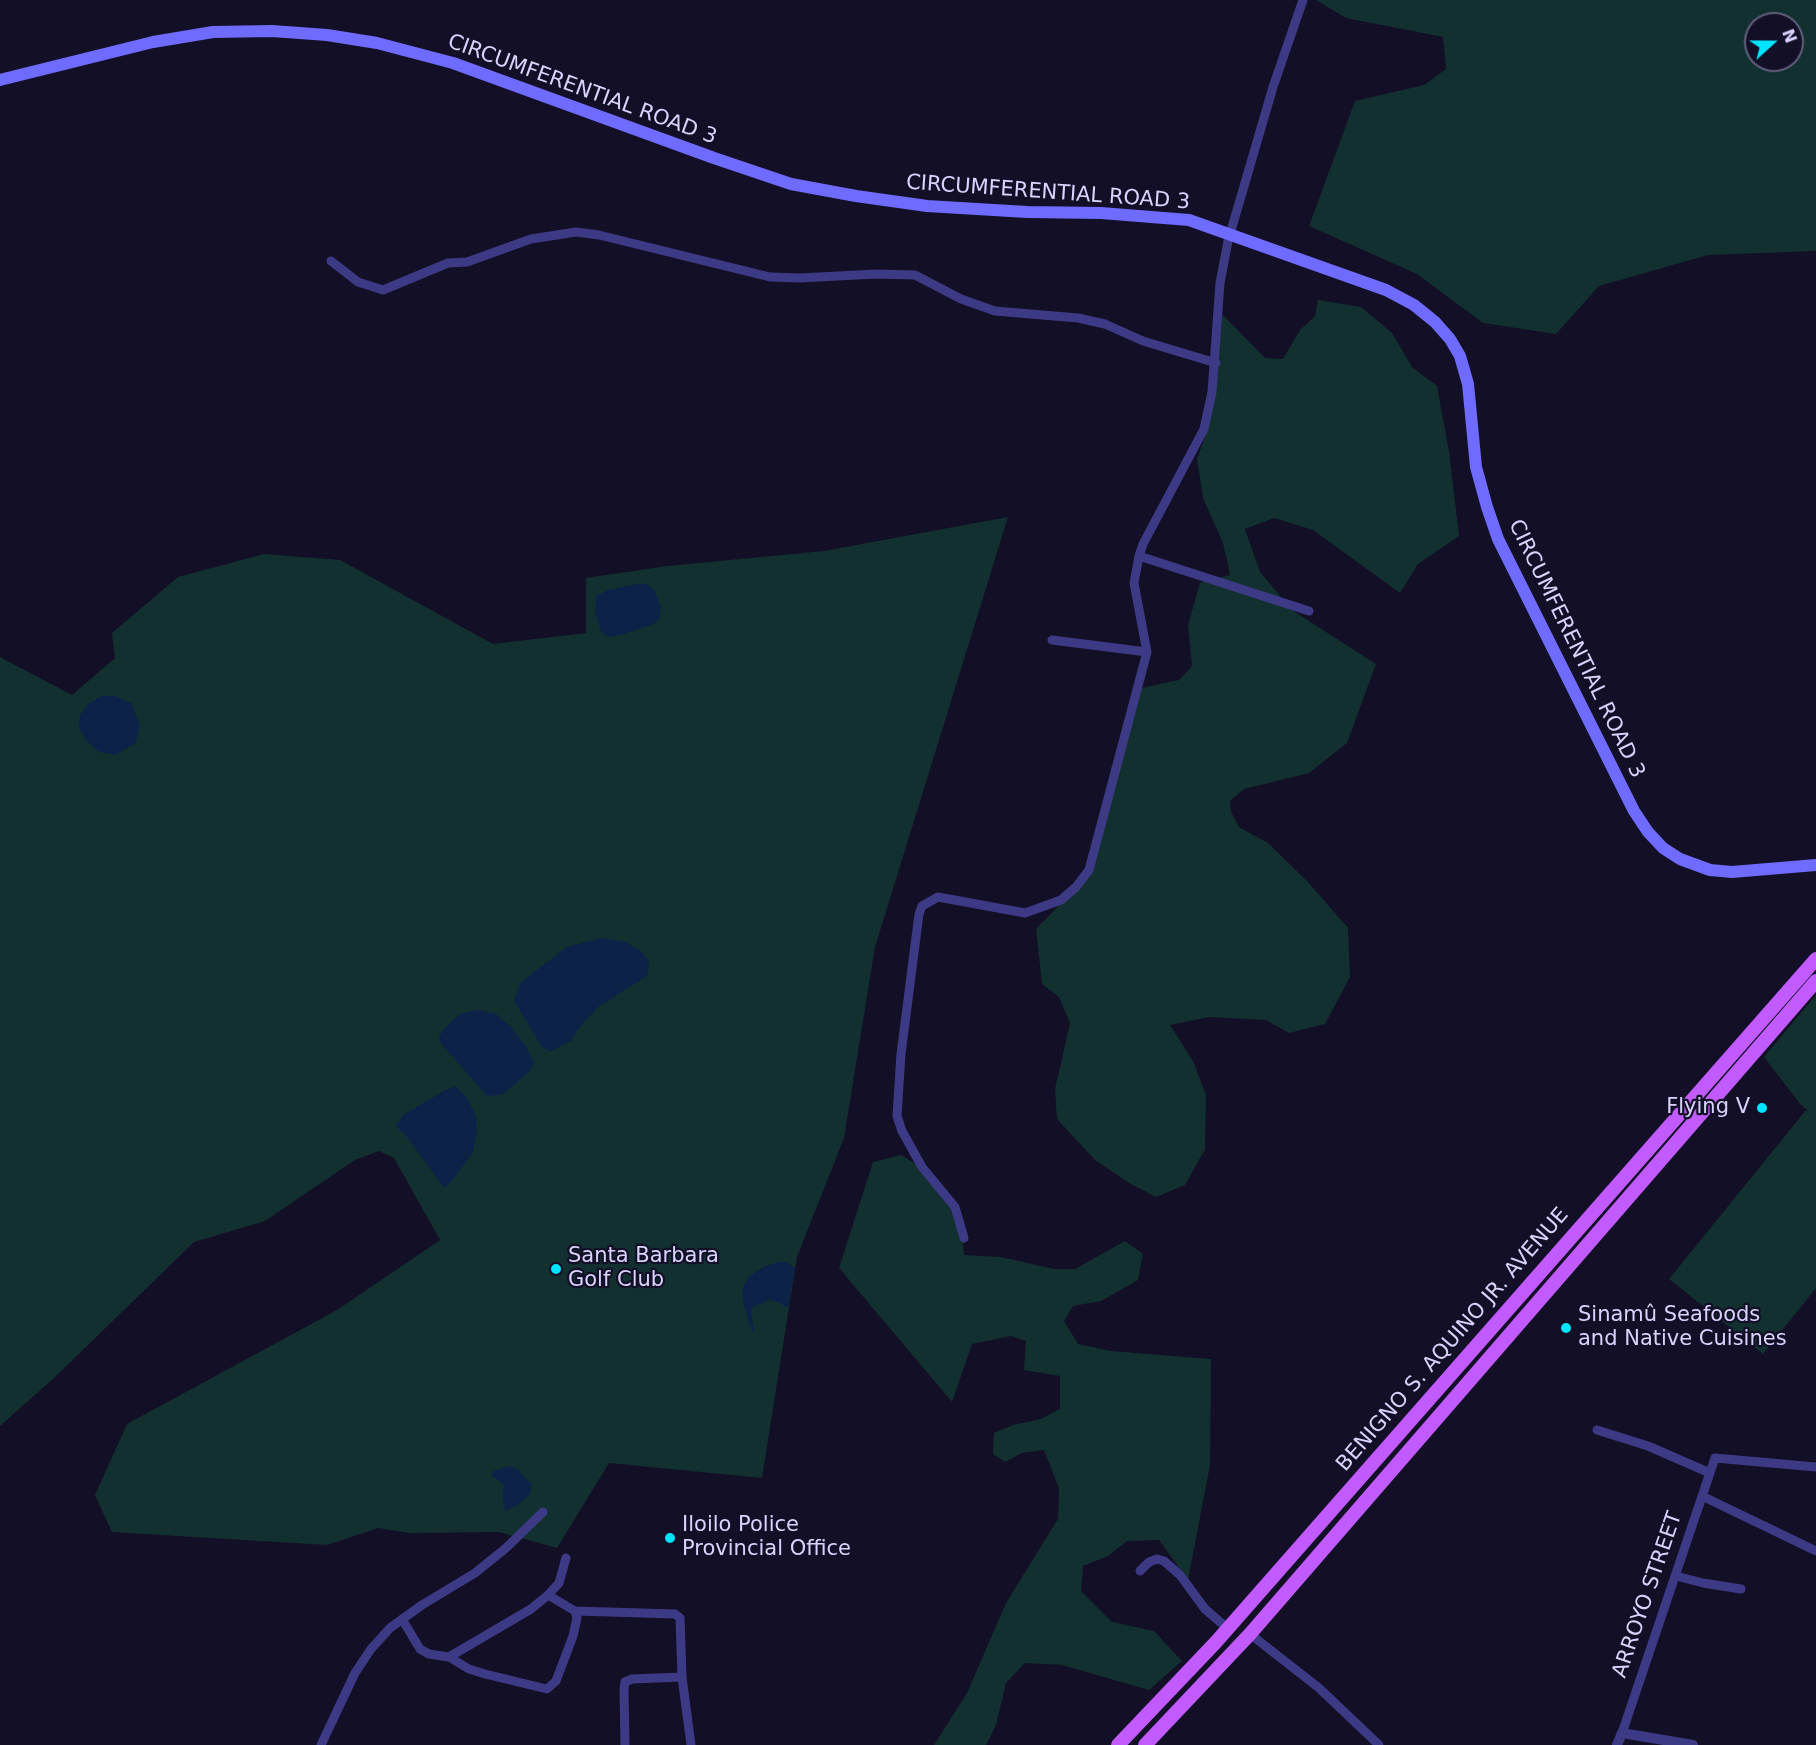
<!DOCTYPE html>
<html>
<head>
<meta charset="utf-8">
<style>
	body { margin:0 }
	#map { position:relative; width:1816px; height:1745px; overflow:hidden; background:#130f26; font-family:"DejaVu Sans",sans-serif }
	canvas { display:block }
	.north { position:absolute; left:1744px; top:12px; width:60px; height:60px; box-sizing:border-box; background:#130f26; border:2px solid #625e7d; border-radius:50%; rotate:69deg; font-size:16px; font-weight:700; line-height:24px; text-align:center; color:#d9d4ff }
	.north::after { content:''; display:block; margin:auto; width:21px; height:27px; background:#00e5ff; clip-path:polygon(50% 0,100% 100%,50% 72%,0 100%) }
</style>
</head>
<body>
<div id="map">
<canvas width="1816" height="1745"></canvas>
<div class="north">N</div>
</div>
<script>
const g = document.querySelector('canvas').getContext('2d');
g.lineJoin = 'round';
function fillPath(path, color) { g.fillStyle = color; g.fill(path, 'evenodd'); }
const poly = rows => new Path2D(rows.map(r => 'M' + r).join(''));
function stroke(path, color, width, dash) { g.strokeStyle = color; g.lineWidth = width; g.lineCap = dash ? 'butt' : 'round'; g.setLineDash(dash || []); g.stroke(path); }
function label(font, color, halo, rows, align = 'center') {
  g.font = font + ' "DejaVu Sans",sans-serif'; g.lineWidth = 4.5; g.setLineDash([]); g.textBaseline = 'middle'; g.strokeStyle = halo; g.fillStyle = color; for (const [text, x, y, turn = 0] of rows) {
    g.save(); g.translate(x, y); g.rotate((+turn || 0) * Math.PI / 180); g.textAlign = isNaN(turn) ? turn : align; if (halo) g.strokeText(text, 0, 0); g.fillText(text, 0, 0); g.restore();
  }
}
const green = poly([
	[1316,0,1816,0,1816,251,1708,255,1599,286,1556,334,1483,323,1417,274,1309,226,1355,101,1424,85,1446,69,1443,37,1346,18],
	[1756,24,1792,24,1792,60,1756,60],
	[1318,300,1361,307,1392,333,1412,367,1437,386,1449,451,1459,536,1418,564,1400,593,1313,530,1274,518,1245,529,1260,572,1292,610,1376,664,1347,743,1309,773,1244,789,1230,801,1231,812,1239,827,1268,843,1308,882,1348,928,1350,977,1325,1024,1289,1033,1266,1020,1209,1017,1170,1025,1193,1061,1206,1095,1205,1149,1185,1185,1156,1197,1129,1183,1095,1160,1057,1119,1055,1089,1070,1023,1059,997,1042,984,1036,929,1088,876,1137,689,1179,680,1192,666,1188,625,1200,583,1230,575,1223,543,1203,498,1197,459,1209,426,1218,310,1265,358,1283,359,1300,330,1315,316],
	[1008,517,875,947,844,1138,797,1257,762,1478,609,1463,557,1548,499,1532,409,1533,378,1528,327,1545,112,1532,95,1495,127,1424,337,1310,440,1240,394,1158,379,1151,355,1160,265,1221,194,1242,54,1378,0,1426,0,657,72,695,115,658,112,633,178,577,264,554,340,560,493,644,586,633,586,578,667,566,824,551],
	[1816,995,1816,1288,1763,1354,1669,1279,1806,1110,1811,1113,1801,1105,1764,1057],
	[901,1155,931,1173,961,1214,964,1255,1001,1257,1054,1269,1075,1269,1125,1241,1143,1254,1138,1280,1101,1301,1073,1306,1064,1321,1078,1344,1111,1351,1211,1359,1210,1465,1188,1580,1159,1540,1127,1541,1108,1556,1083,1566,1081,1591,1112,1622,1154,1631,1182,1661,1149,1690,1062,1665,1025,1663,1006,1683,996,1725,986,1745,934,1745,967,1693,1006,1603,1058,1519,1059,1488,1044,1450,1022,1453,1005,1462,993,1454,994,1433,1013,1425,1041,1419,1060,1409,1060,1376,1024,1370,1026,1341,1011,1336,972,1344,952,1402,839,1268,873,1162]
]);
const water = poly([
	[637,584,647,584,655,591,661,608,659,619,654,624,630,632,612,637,606,636,601,631,595,612,596,596,608,590],
	[102,696,115,696,131,703,140,725,136,743,115,755,99,752,86,740,79,728,80,715,88,704],
	[601,938,626,942,641,951,649,962,647,976,598,1007,578,1029,571,1041,550,1052,541,1046,514,1000,521,982,567,947],
	[478,1010,496,1014,512,1028,527,1048,534,1063,529,1072,503,1094,487,1096,440,1042,439,1036,447,1026,460,1014],
	[455,1086,467,1098,476,1116,477,1132,473,1152,452,1181,444,1188,407,1137,396,1126,403,1115,444,1091],
	[779,1262,786,1262,795,1268,788,1308,778,1302,769,1300,753,1307,751,1314,755,1335,749,1323,744,1305,742,1289,749,1277,763,1267],
	[510,1466,517,1469,531,1484,530,1494,518,1505,505,1511,503,1497,504,1485,491,1475,494,1471]
]);
const minor = poly([
	[331,261,358,282,383,290,448,263,467,262,531,239,576,232,599,235,770,277,800,278,876,274,915,275,961,299,995,311,1078,318,1105,324,1143,341,1216,363],
	[1139,556,1309,611],
	[1052,640,1147,652],
	[964,1238,955,1207,922,1167,902,1131,897,1116,901,1054,919,914,922,906,938,897,1025,913,1061,900,1076,887,1089,870,1147,652,1134,583,1139,556,1143,544,1204,429,1212,392,1220,283,1228,241,1273,87,1303,0],
	[1597,1430,1648,1446,1710,1473],
	[1702,1496,1816,1551],
	[1140,1571,1149,1562,1157,1559,1164,1561,1180,1575,1205,1609,1227,1628],
	[1676,1576,1703,1583,1741,1589],
	[548,1595,575,1611,675,1614,680,1618,682,1677,691,1745],
	[402,1619,420,1649,429,1654,449,1657,531,1609,548,1595,559,1583,566,1558],
	[1250,1634,1319,1688,1379,1745],
	[449,1657,469,1669,485,1674,547,1689,556,1681,573,1636,577,1618,575,1611],
	[1622,1733,1715,1458,1816,1467],
	[321,1745,355,1673,371,1649,390,1628,422,1605,475,1573,506,1548,543,1512],
	[625,1745,624,1689,625,1682,632,1679,682,1677]
]);
const tertiary = poly([
	[1617,1745,1622,1733,1693,1745]
]);
const secondary = poly([
	[0,80,153,42,213,32,272,31,327,35,377,43,453,63,714,158,791,184,856,196,927,206,1027,212,1101,213,1189,220,1386,290,1414,305,1435,322,1450,339,1460,356,1468,384,1476,467,1487,507,1498,539,1634,811,1648,832,1663,848,1680,859,1710,870,1732,872,1816,865]
]);
const primary = poly([
	[1118,1745,1216,1642,1816,959],
	[1145,1745,1250,1634,1816,981]
]);
const markers = [
	[1762,1108,6,"#00e5ff"],
	[556,1269,6,"#00e5ff"],
	[1566,1328,6,"#00e5ff"],
	[670,1538,6,"#00e5ff"]
];
const streetNames = [
	["CIRCUMFERENTIAL ROAD 3",582,90,20],
	["CIRCUMFERENTIAL ROAD 3",1048,193,4],
	["CIRCUMFERENTIAL ROAD 3",1576,649,64],
	["BENIGNO S. AQUINO JR. AVENUE",1453,1340,-49],
	["ARROYO STREET",1648,1595,-71]
];
const poiNames = [
	["Flying V",1750,1108,"right"],
	["Santa Barbara",568,1257],
	["Golf Club",568,1281],
	["Sinamû Seafoods",1578,1316],
	["and Native Cuisines",1578,1340],
	["Iloilo Police",682,1526],
	["Provincial Office",682,1550]
];
fillPath(green, '#12302f');
fillPath(water, '#0c2248');
stroke(minor, '#3d3a85', 9);
stroke(tertiary, '#3d3a85', 10);
stroke(secondary, '#6f6bff', 12);
stroke(primary, '#c25bff', 14);
for (const [x, y, r, color] of markers) { const dot = new Path2D(); dot.arc(x, y, r, 0, 2 * Math.PI); g.fillStyle = color; g.fill(dot); stroke(dot, '#130f26', 2); }
label('21px', '#d9d4ff', '#130f26', streetNames);
label('21px', '#d9d4ff', '#130f26', poiNames, 'left');
</script>
</body>
</html>
